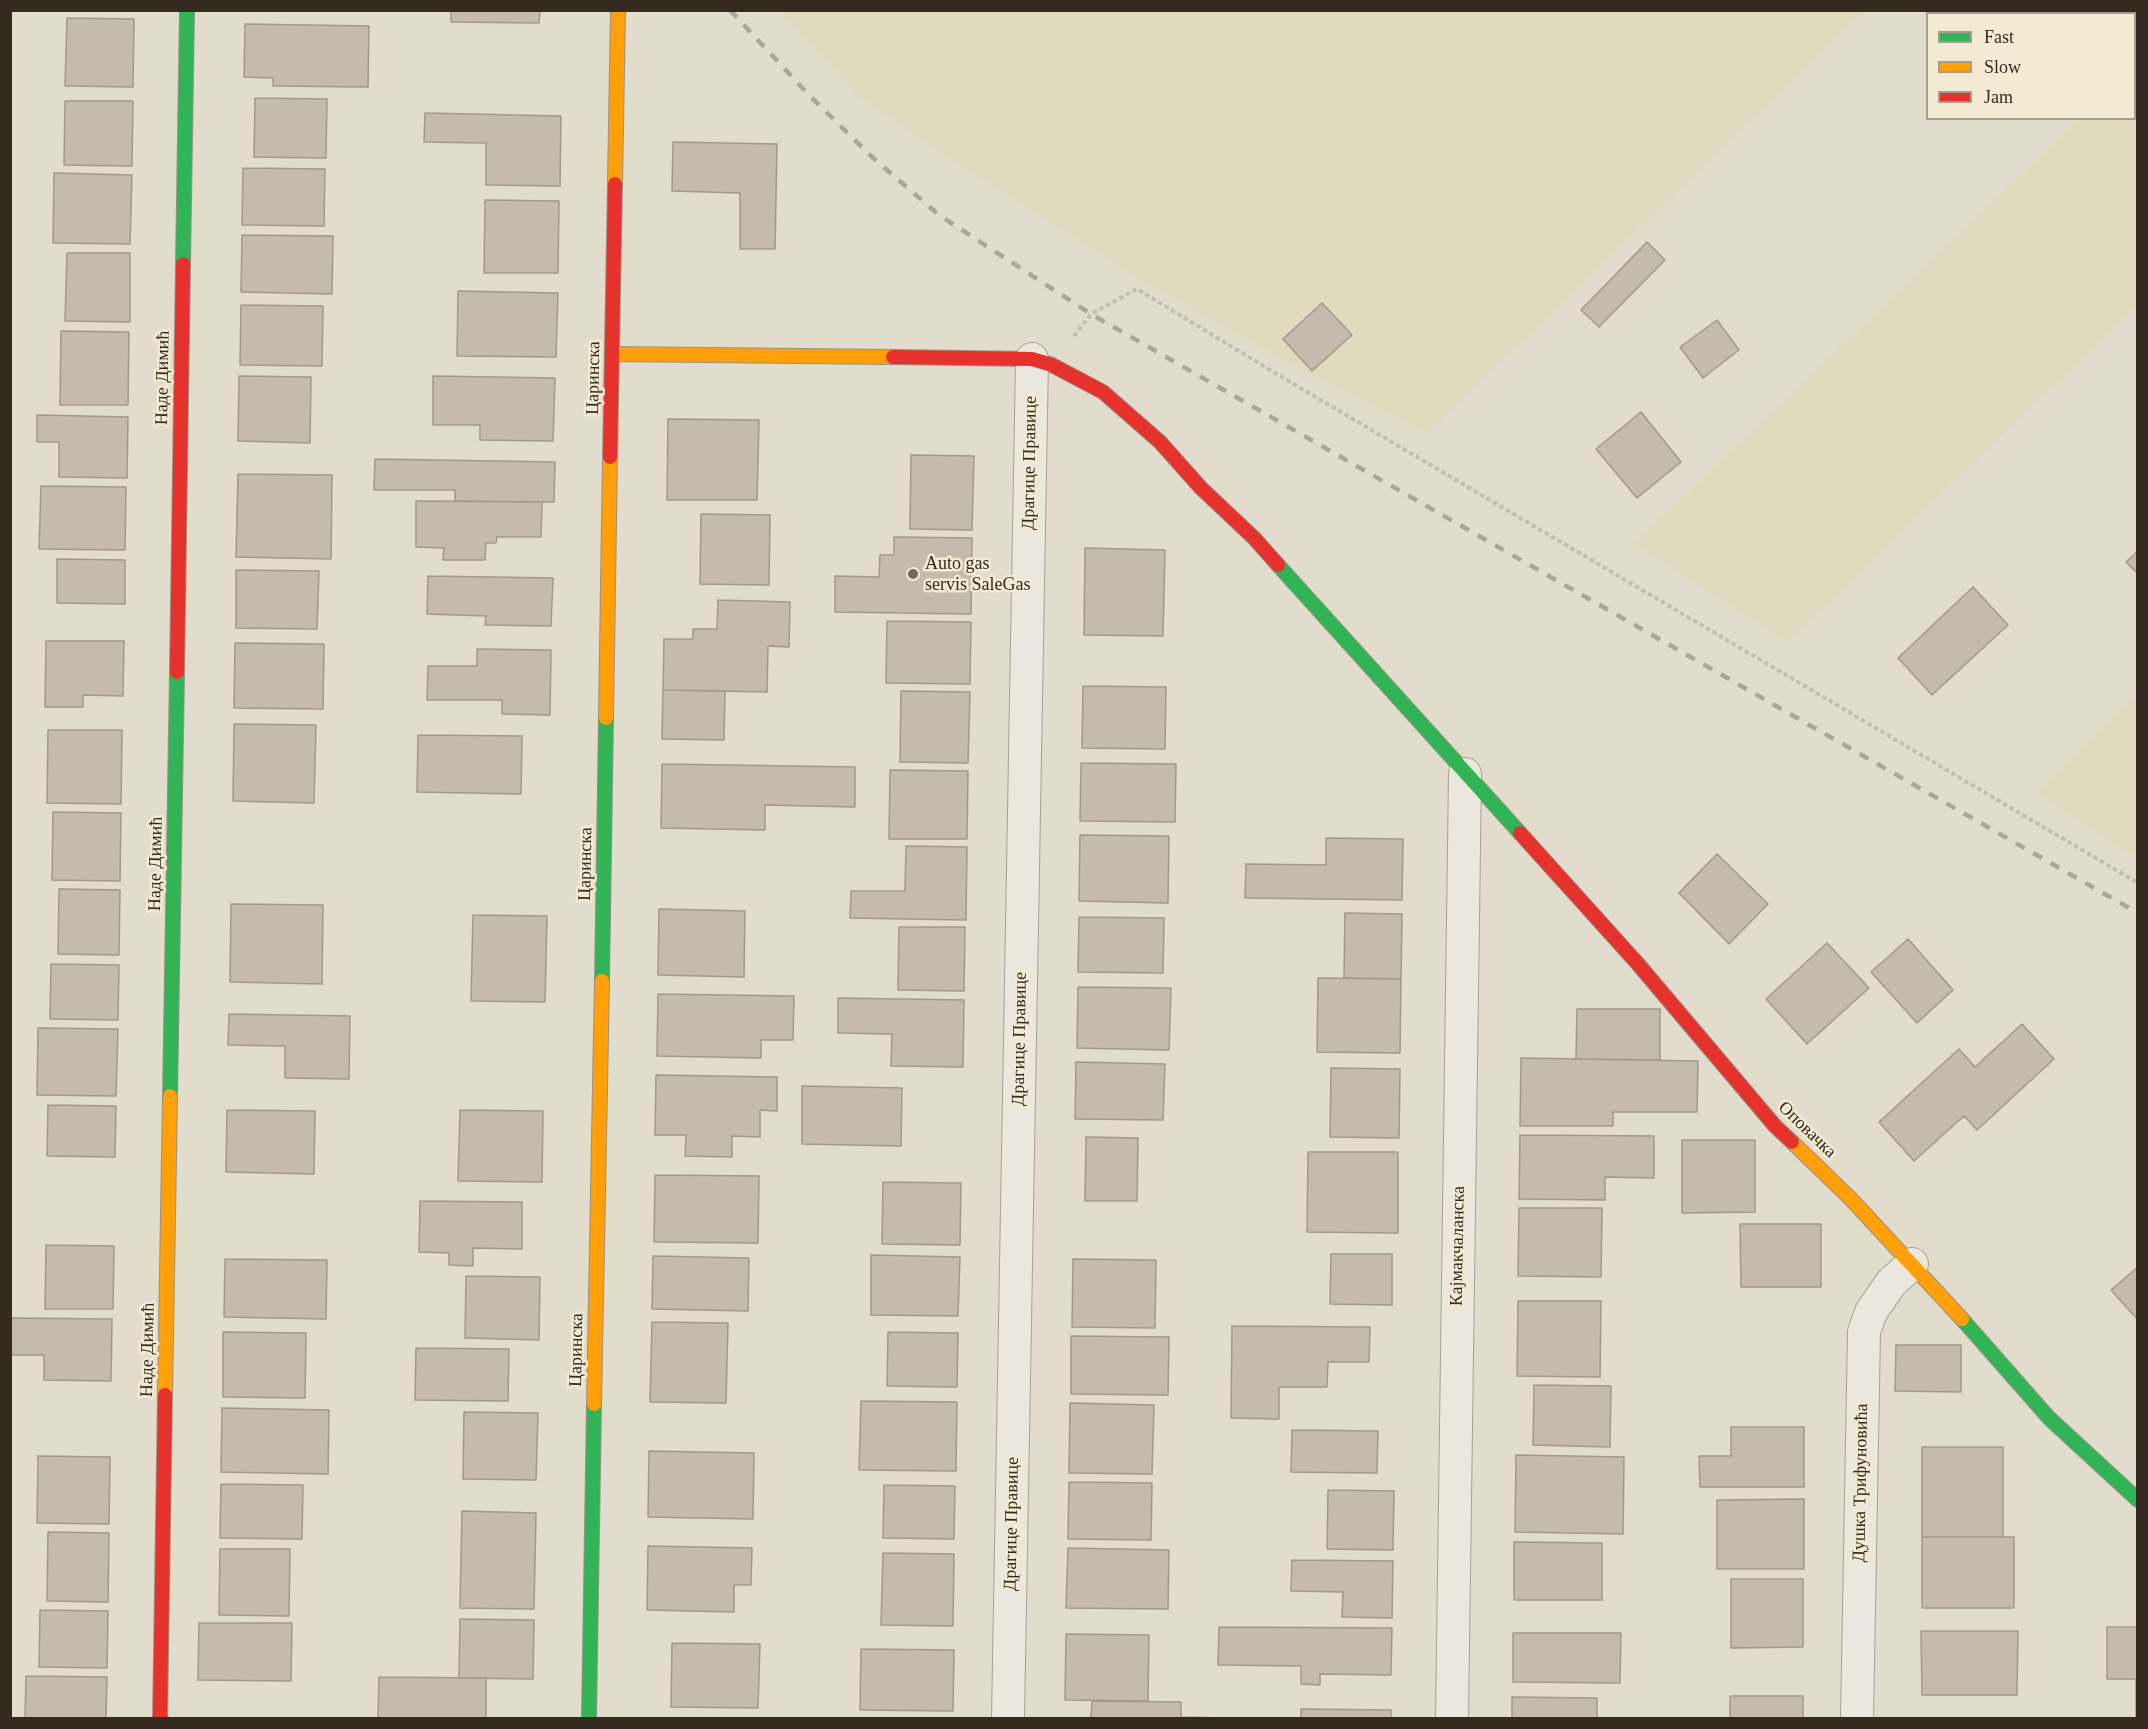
<!DOCTYPE html>
<html>
<head>
<meta charset="utf-8">
<style>
	body { margin:0 }
	#map { position:relative; width:2148px; height:1729px; overflow:hidden; background:#e2dccc; font-family:"Times New Roman",serif }
	canvas { display:block }
	.frame { position:absolute; inset:0; border:12px solid #342a1f; pointer-events:none }
	.legend { position:absolute; left:1926px; top:12px; width:210px; height:108px; box-sizing:border-box; background:#f2ead3; border:2px solid #a69d8b; margin:0; padding:8px 10px; list-style:none; font-size:18px; color:#342a1f }
	.legend li { display:flex; align-items:center; gap:12px; height:30px }
	.legend b { width:30px; border:2px solid #a69d8b }
</style>
</head>
<body>
<div id="map">
<canvas width="2148" height="1729"></canvas>
<div class="frame"></div>
<ul class="legend">
<li><b style="height:8px;background:#30b455"></b>Fast</li>
<li><b style="height:8px;background:#ff9f0a"></b>Slow</li>
<li><b style="height:8px;background:#e5322d"></b>Jam</li>
</ul>
</div>
<script>
const g = document.querySelector('canvas').getContext('2d');
g.lineJoin = 'round';
function fillPath(path, color) { g.fillStyle = color; g.fill(path, 'evenodd'); }
const poly = rows => new Path2D(rows.map(r => 'M' + r).join(''));
function stroke(path, color, width, dash) { g.strokeStyle = color; g.lineWidth = width; g.lineCap = dash ? 'butt' : 'round'; g.setLineDash(dash || []); g.stroke(path); }
function label(font, color, halo, rows, align = 'center') {
  g.font = font + ' "Times New Roman",serif'; g.lineWidth = 5; g.setLineDash([]); g.textBaseline = 'middle'; g.strokeStyle = halo; g.fillStyle = color; for (const [text, x, y, turn = 0] of rows) {
    g.save(); g.translate(x, y); g.rotate((+turn || 0) * Math.PI / 180); g.textAlign = isNaN(turn) ? turn : align; if (halo) g.strokeText(text, 0, 0); g.fillText(text, 0, 0); g.restore();
  }
}
const farmland = poly([
	[780,11,1864,11,1426,434,1324,382,1154,288,968,170,861,98],
	[2137,64,2137,305,1788,642,1634,544,2080,119,2134,118,2135,66],
	[2137,694,2137,858,2037,793]
]);
const building = poly([
	[451,10,540,10,539,23,451,22,451,10],
	[67,18,134,19,133,87,65,86,67,18],
	[245,24,369,26,368,87,273,86,273,78,244,77,245,24],
	[255,98,327,99,326,158,254,157,255,98],
	[65,101,133,101,132,166,64,165,65,101],
	[425,113,561,116,560,186,486,185,486,143,424,142,425,113],
	[673,142,777,144,775,249,740,249,740,193,672,191,673,142],
	[243,168,325,169,324,226,242,225,243,168],
	[54,173,132,175,130,244,53,243,54,173],
	[485,200,559,201,558,273,484,273,485,200],
	[242,235,333,236,332,294,241,292,242,235],
	[1647,242,1665,260,1599,327,1581,310,1647,242],
	[67,253,130,253,130,322,65,321,67,253],
	[458,291,558,293,556,357,457,356,458,291],
	[1322,303,1352,335,1312,371,1283,339,1322,303],
	[241,305,323,306,322,366,240,365,241,305],
	[1717,320,1739,350,1703,378,1680,347,1717,320],
	[61,331,129,332,128,405,60,405,61,331],
	[239,376,311,377,310,443,238,441,239,376],
	[433,376,555,378,553,441,480,440,480,425,433,425,433,376],
	[1641,412,1681,462,1637,498,1596,449,1641,412],
	[37,415,128,417,127,478,59,477,59,442,37,442,37,415],
	[668,419,759,420,757,500,667,500,668,419],
	[911,455,974,456,972,530,910,529,911,455],
	[375,459,555,462,554,502,455,501,455,490,374,490,375,459],
	[238,474,332,475,331,559,236,557,238,474],
	[41,486,126,487,125,550,39,549,41,486],
	[416,501,542,502,541,537,497,537,496,543,486,543,485,560,443,560,444,548,416,547,416,501],
	[701,514,770,515,769,585,700,584,701,514],
	[894,537,972,538,971,614,835,612,835,576,879,577,880,555,894,555,894,537],
	[1085,548,1165,550,1163,636,1084,635,1085,548],
	[2138,551,2138,574,2126,562,2138,551],
	[57,559,125,560,125,604,57,603,57,559],
	[236,570,319,571,317,629,236,628,236,570],
	[428,576,553,578,551,626,485,625,486,616,427,614,428,576],
	[1973,587,2008,625,1932,695,1898,658,1973,587],
	[718,600,790,602,789,647,768,646,767,692,663,690,664,639,693,639,693,629,717,629,718,600],
	[887,621,971,622,970,684,886,683,887,621],
	[46,641,124,641,123,696,83,695,83,707,45,707,46,641],
	[235,643,324,644,323,709,234,708,235,643],
	[477,649,551,650,550,715,502,714,502,700,427,700,428,666,477,666,477,649],
	[1083,686,1166,687,1165,749,1082,748,1083,686],
	[663,690,725,691,724,740,662,739,663,690],
	[901,691,970,692,968,763,900,762,901,691],
	[234,724,316,725,314,803,233,801,234,724],
	[48,730,122,730,121,804,47,803,48,730],
	[418,735,522,736,521,794,417,792,418,735],
	[1081,763,1176,764,1175,822,1080,821,1081,763],
	[662,764,855,767,855,807,765,805,765,830,661,828,662,764],
	[890,770,968,771,967,839,889,839,890,770],
	[53,812,121,813,120,881,52,880,53,812],
	[1080,835,1169,836,1168,903,1079,901,1080,835],
	[1326,838,1403,839,1402,900,1245,898,1246,864,1326,865,1326,838],
	[906,846,967,847,966,920,850,918,851,891,905,891,906,846],
	[1717,854,1768,904,1729,944,1679,893,1717,854],
	[59,889,120,890,119,955,58,954,59,889],
	[231,904,323,905,322,984,230,982,231,904],
	[659,909,745,911,744,977,658,975,659,909],
	[1345,913,1402,914,1401,979,1344,978,1345,913],
	[473,915,547,916,545,1002,471,1001,473,915],
	[1079,917,1164,918,1163,973,1078,972,1079,917],
	[899,927,965,927,964,991,898,990,899,927],
	[1908,939,1953,990,1917,1023,1871,972,1908,939],
	[1827,943,1869,988,1807,1044,1766,999,1827,943],
	[51,964,119,965,118,1020,50,1019,51,964],
	[1318,978,1401,979,1400,1053,1317,1052,1318,978],
	[1078,987,1171,988,1169,1050,1077,1048,1078,987],
	[658,994,794,996,793,1040,761,1040,761,1058,657,1056,658,994],
	[838,998,964,1000,963,1067,891,1066,892,1034,838,1033,838,998],
	[1577,1009,1660,1009,1660,1060,1576,1059,1577,1009],
	[229,1014,350,1016,349,1079,285,1078,285,1046,228,1045,229,1014],
	[2022,1024,2054,1059,1977,1130,1964,1116,1914,1161,1879,1122,1959,1049,1975,1067,2022,1024],
	[38,1028,118,1029,116,1096,37,1095,38,1028],
	[1521,1058,1698,1061,1697,1112,1613,1112,1613,1126,1520,1126,1521,1058],
	[1076,1062,1165,1064,1163,1120,1075,1119,1076,1062],
	[1331,1068,1400,1069,1399,1138,1330,1137,1331,1068],
	[656,1075,777,1077,777,1111,760,1110,760,1137,732,1136,732,1157,685,1156,686,1135,655,1135,656,1075],
	[802,1086,902,1088,901,1146,802,1144,802,1086],
	[48,1105,116,1106,115,1157,47,1156,48,1105],
	[227,1110,315,1111,314,1174,226,1172,227,1110],
	[460,1110,543,1111,542,1182,458,1181,460,1110],
	[1520,1135,1654,1136,1654,1178,1605,1177,1605,1200,1519,1199,1520,1135],
	[1086,1137,1138,1138,1137,1201,1085,1201,1086,1137],
	[1682,1140,1755,1140,1755,1212,1682,1213,1682,1140],
	[1308,1152,1398,1152,1398,1233,1307,1232,1308,1152],
	[655,1175,759,1176,758,1243,654,1242,655,1175],
	[883,1182,961,1183,960,1245,882,1244,883,1182],
	[420,1201,522,1202,522,1249,473,1248,473,1266,449,1265,449,1253,419,1252,420,1201],
	[1519,1208,1602,1208,1601,1277,1518,1276,1519,1208],
	[1740,1224,1821,1224,1821,1287,1741,1287,1740,1224],
	[46,1245,114,1246,113,1309,45,1309,46,1245],
	[1331,1254,1392,1254,1392,1305,1330,1304,1331,1254],
	[871,1255,960,1257,958,1316,871,1315,871,1255],
	[653,1256,749,1258,748,1311,652,1309,653,1256],
	[225,1259,327,1260,326,1319,224,1317,225,1259],
	[1073,1259,1156,1260,1155,1328,1072,1327,1073,1259],
	[2138,1267,2138,1320,2111,1290,2138,1267],
	[466,1276,540,1277,539,1340,465,1338,466,1276],
	[1518,1301,1601,1301,1600,1377,1517,1376,1518,1301],
	[10,1318,112,1319,111,1381,44,1380,44,1355,10,1355,10,1318],
	[652,1322,728,1323,726,1403,650,1402,652,1322],
	[1232,1326,1370,1327,1369,1362,1328,1362,1327,1387,1279,1387,1279,1419,1231,1418,1232,1326],
	[223,1332,306,1333,305,1398,223,1397,223,1332],
	[888,1332,958,1333,957,1387,887,1386,888,1332],
	[1071,1336,1169,1337,1168,1395,1071,1394,1071,1336],
	[1896,1345,1961,1345,1961,1392,1895,1391,1896,1345],
	[416,1348,509,1349,508,1401,415,1400,416,1348],
	[1534,1385,1611,1386,1610,1447,1533,1445,1534,1385],
	[861,1401,957,1402,956,1471,859,1470,861,1401],
	[1070,1403,1154,1405,1152,1474,1069,1473,1070,1403],
	[222,1408,329,1410,328,1474,221,1472,222,1408],
	[464,1412,538,1413,536,1480,463,1479,464,1412],
	[1731,1427,1804,1427,1804,1487,1700,1487,1699,1456,1731,1456,1731,1427],
	[1292,1430,1378,1431,1377,1473,1291,1472,1292,1430],
	[1922,1447,2003,1447,2003,1537,1922,1537,1922,1447],
	[649,1451,754,1453,753,1519,648,1517,649,1451],
	[1516,1455,1624,1457,1623,1534,1515,1532,1516,1455],
	[38,1456,110,1457,109,1524,37,1523,38,1456],
	[1069,1482,1152,1483,1151,1540,1068,1539,1069,1482],
	[221,1484,303,1485,302,1539,220,1538,221,1484],
	[884,1485,955,1486,954,1539,883,1538,884,1485],
	[1328,1490,1394,1491,1393,1550,1327,1549,1328,1490],
	[1804,1499,1804,1569,1717,1569,1717,1500,1804,1499],
	[462,1511,536,1513,534,1609,460,1608,462,1511],
	[48,1532,109,1533,108,1602,47,1601,48,1532],
	[1922,1537,2014,1537,2014,1608,1922,1608,1922,1537],
	[1514,1542,1602,1543,1602,1600,1514,1600,1514,1542],
	[648,1546,752,1548,751,1585,734,1585,734,1612,647,1610,648,1546],
	[1068,1548,1169,1550,1168,1609,1066,1608,1068,1548],
	[220,1549,290,1549,289,1616,219,1615,220,1549],
	[883,1553,954,1554,953,1626,881,1625,883,1553],
	[1292,1560,1393,1561,1392,1618,1342,1617,1343,1592,1291,1591,1292,1560],
	[1731,1579,1803,1579,1803,1647,1731,1648,1731,1579],
	[40,1610,108,1611,107,1668,39,1667,40,1610],
	[460,1619,534,1620,533,1679,459,1678,460,1619],
	[199,1623,292,1623,291,1681,198,1680,199,1623],
	[1219,1627,1392,1628,1391,1675,1320,1674,1320,1685,1301,1684,1301,1666,1218,1665,1219,1627],
	[2107,1627,2138,1627,2138,1679,2107,1679,2107,1627],
	[1921,1631,2018,1631,2017,1695,1922,1695,1921,1631],
	[1513,1633,1621,1633,1620,1683,1513,1682,1513,1633],
	[1066,1634,1149,1635,1148,1701,1065,1700,1066,1634],
	[672,1643,760,1644,758,1708,671,1707,672,1643],
	[861,1649,954,1650,953,1711,860,1710,861,1649],
	[26,1676,107,1677,106,1718,25,1718,26,1676],
	[379,1677,486,1678,486,1718,378,1718,379,1677],
	[2136,1679,2138,1679,2138,1718,2136,1718,2136,1679],
	[1730,1696,1803,1696,1803,1718,1730,1718,1730,1696],
	[1512,1697,1597,1698,1597,1718,1512,1718,1512,1697],
	[1092,1701,1181,1702,1181,1717,1223,1718,1091,1718,1092,1701],
	[1301,1709,1391,1710,1391,1718,1301,1718,1301,1709]
]);
const path = poly([
	[1074,336,1091,314,1137,289,1275,373,2138,883]
]);
const street = poly([
	[1008,1718,1032,359],
	[1452,1718,1465,774],
	[1857,1718,1864,1332,1871,1312,1891,1283,1912,1264]
]);
const fast = poly([
	[183,264,187,10],
	[1278,565,1520,833],
	[602,981,606,718],
	[170,1096,177,672],
	[1962,1319,2049,1418,2138,1500],
	[589,1718,594,1404]
]);
const slow = poly([
	[615,184,618,10],
	[613,354,893,357],
	[606,718,610,457],
	[1792,1142,1851,1199,1962,1319],
	[165,1395,170,1096],
	[594,1404,602,981]
]);
const jam = poly([
	[893,357,1032,359,1052,365,1103,392,1160,442,1201,488,1254,538,1278,565],
	[610,457,615,184],
	[177,672,183,264],
	[1520,833,1638,964,1775,1126,1792,1142],
	[160,1718,165,1395]
]);
const rail = poly([
	[730,10,809,95,872,157,939,215,1091,314,2138,913]
]);
const markers = [
	[913,574,6,"#71685c"]
];
const streetNames = [
	["Наде Димић",163,378,-89],
	["Царинска",594,378,-89],
	["Драгице Правице",1030,463,-89],
	["Наде Димић",156,864,-89],
	["Царинска",586,864,-89],
	["Драгице Правице",1020,1039,-89],
	["Оповачка",1807,1130,44],
	["Кајмакчаланска",1458,1246,-89],
	["Наде Димић",148,1350,-89],
	["Царинска",577,1350,-89],
	["Душка Трифуновића",1861,1483,-89],
	["Драгице Правице",1012,1524,-89]
];
const poiNames = [
	["Auto gas",925,564],
	["servis SaleGas",925,585]
];
fillPath(farmland, '#e0dbbe');
fillPath(building, '#c5bbad');
stroke(building, '#a1988c', 1.5);
stroke(street, '#a7a196', 34);
stroke(fast, '#979185', 16);
stroke(slow, '#979185', 16);
stroke(jam, '#979185', 16);
stroke(path, '#c2beb5', 4, [4.5, 3]);
stroke(street, '#eae7de', 32);
stroke(fast, '#30b455', 14);
stroke(slow, '#ff9f0a', 14);
stroke(jam, '#e5322d', 14);
stroke(rail, '#a9a69e', 4.5, [10, 10]);
for (const [x, y, r, color] of markers) { const dot = new Path2D(); dot.arc(x, y, r, 0, 2 * Math.PI); g.fillStyle = color; g.fill(dot); stroke(dot, '#f2ead3', 2); }
label('18px', '#342a1f', '#f2ead3', streetNames);
label('18px', '#342a1f', '#f2ead3', poiNames, 'left');
</script>
</body>
</html>
